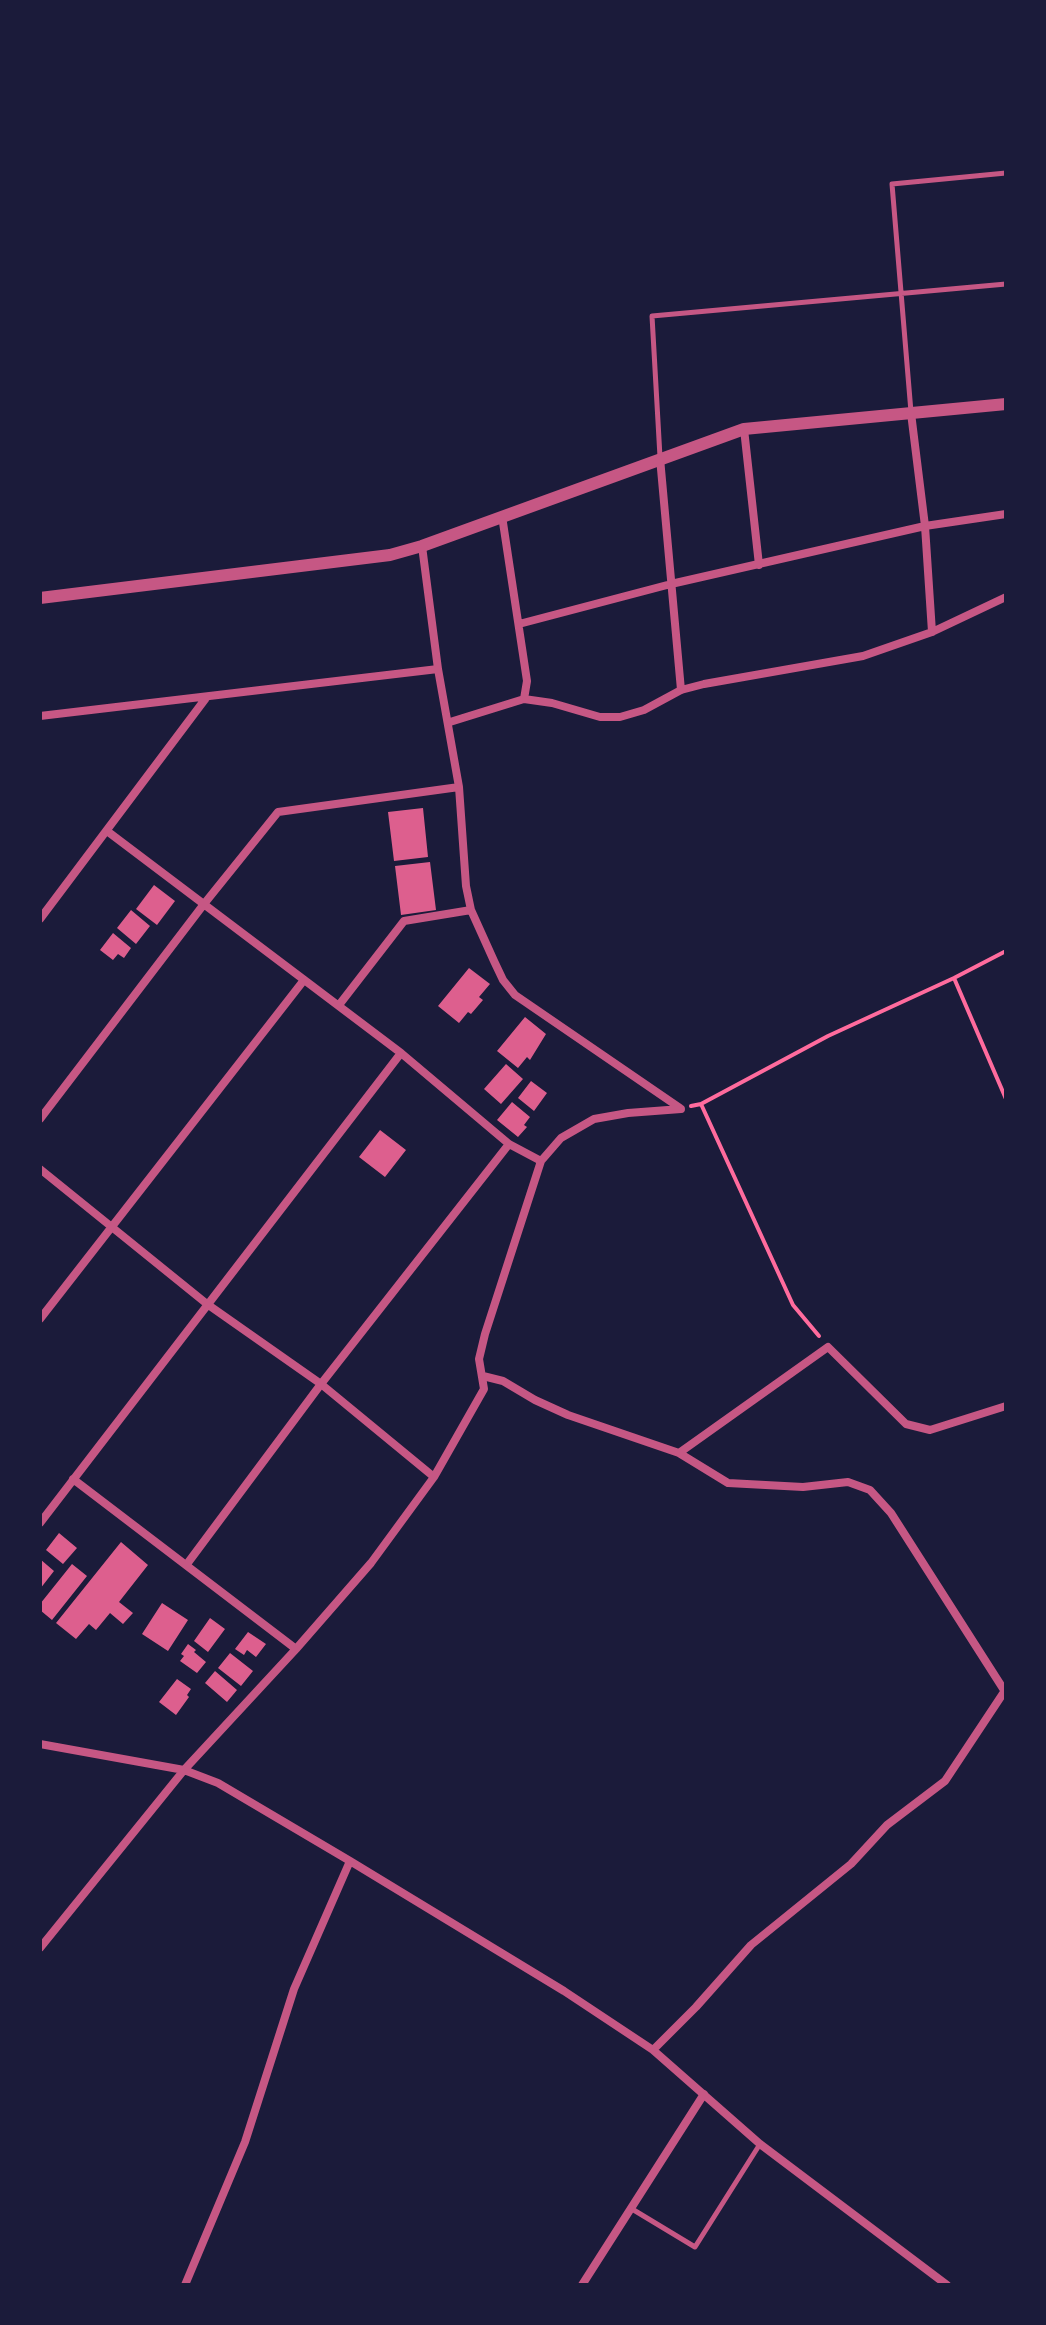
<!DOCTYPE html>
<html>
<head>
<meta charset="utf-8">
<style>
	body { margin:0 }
	#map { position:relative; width:1046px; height:2325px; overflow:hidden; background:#1b1b3a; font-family:Jost,sans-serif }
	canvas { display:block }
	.frame { position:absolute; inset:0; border:42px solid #1b1b3a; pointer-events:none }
</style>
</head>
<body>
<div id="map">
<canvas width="1046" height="2325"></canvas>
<div class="frame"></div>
</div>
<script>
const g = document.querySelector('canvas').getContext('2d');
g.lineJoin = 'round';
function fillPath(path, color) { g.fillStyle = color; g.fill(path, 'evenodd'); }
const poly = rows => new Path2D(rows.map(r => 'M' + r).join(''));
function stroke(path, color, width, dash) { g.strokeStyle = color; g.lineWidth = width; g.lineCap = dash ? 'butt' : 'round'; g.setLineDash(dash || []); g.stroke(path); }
const building = poly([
	[423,808,428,857,394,861,388,812],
	[430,862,436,910,401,915,395,866],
	[154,885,175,901,157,925,136,909],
	[131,910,150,926,136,944,117,928],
	[113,933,131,948,124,958,118,954,113,960,100,950],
	[469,968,490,984,479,997,483,1000,471,1014,468,1012,459,1023,438,1006],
	[525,1017,546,1034,530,1060,527,1057,518,1068,497,1051],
	[506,1064,523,1079,501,1104,484,1089],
	[531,1081,547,1093,534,1111,518,1098],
	[512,1102,530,1117,524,1125,527,1127,518,1137,497,1120],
	[380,1130,406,1150,385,1177,359,1157],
	[59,1533,77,1548,63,1564,46,1550],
	[121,1542,148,1565,119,1602,133,1613,123,1624,110,1613,96,1630,89,1624,76,1639,56,1623],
	[40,1559,54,1571,40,1589],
	[72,1564,87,1576,52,1620,40,1610,40,1604],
	[162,1603,188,1620,168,1651,142,1634],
	[210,1618,225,1629,208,1652,194,1641],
	[248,1632,266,1644,256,1657,247,1650,244,1655,235,1649],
	[188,1644,196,1650,194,1652,206,1662,197,1673,180,1661,184,1656,181,1654],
	[230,1653,253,1671,241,1686,218,1668],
	[215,1671,237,1690,227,1702,205,1683],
	[177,1679,191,1689,187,1695,189,1697,176,1715,159,1702]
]);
const path = poly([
	[954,978,1006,1099],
	[701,1104,793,1305,819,1336],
	[691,1106,701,1104,828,1036,954,978,1006,951]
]);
const service = poly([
	[911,412,892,184,1006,173],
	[660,457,652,316,1006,284],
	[632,2209,695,2247,760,2144]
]);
const minor = poly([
	[911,413,925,526,932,632],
	[744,429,759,565],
	[660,458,681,690],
	[502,516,527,681,524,699],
	[422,546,438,669,459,787,466,886,471,910,494,961,503,980,515,995,680,1108],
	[519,624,671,584,925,526,1006,514],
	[40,716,438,669],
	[450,722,524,699,552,703,600,717,620,717,644,710,681,690,704,684,863,656,932,632,1006,597],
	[107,831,401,1053,509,1144,541,1161],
	[40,919,206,698],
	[339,1005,404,921,471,910],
	[40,1119,204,904,278,812,459,787],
	[40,1169,207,1304,321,1384,434,1477],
	[40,1319,304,980],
	[483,1376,503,1381,535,1400,568,1415,679,1453,728,1483,803,1487,848,1482,870,1490,891,1513,1004,1690],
	[679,1453,828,1347,906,1424,930,1430,1006,1406],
	[73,1479,296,1649],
	[40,1523,401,1053],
	[187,1564,321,1384,509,1144],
	[40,1744,184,1770,218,1783,350,1861,564,1991,653,2050,760,2144,947,2285],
	[40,1948,184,1770,296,1649,371,1563,434,1477,484,1389,479,1359,485,1334,541,1161,561,1138,594,1119,628,1113,681,1109],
	[653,2050,696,2007,751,1945,851,1864,887,1825,945,1781,1006,1689],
	[185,2285,245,2142,294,1989,350,1861],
	[582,2285,704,2094]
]);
const tertiary = poly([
	[40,598,390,555,422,546,744,429,1006,404]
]);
fillPath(building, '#dd5f8e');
stroke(path, '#ff6b9d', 4);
stroke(service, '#c65784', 5);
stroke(minor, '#c65784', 8);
stroke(tertiary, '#c65784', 12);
</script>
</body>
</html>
